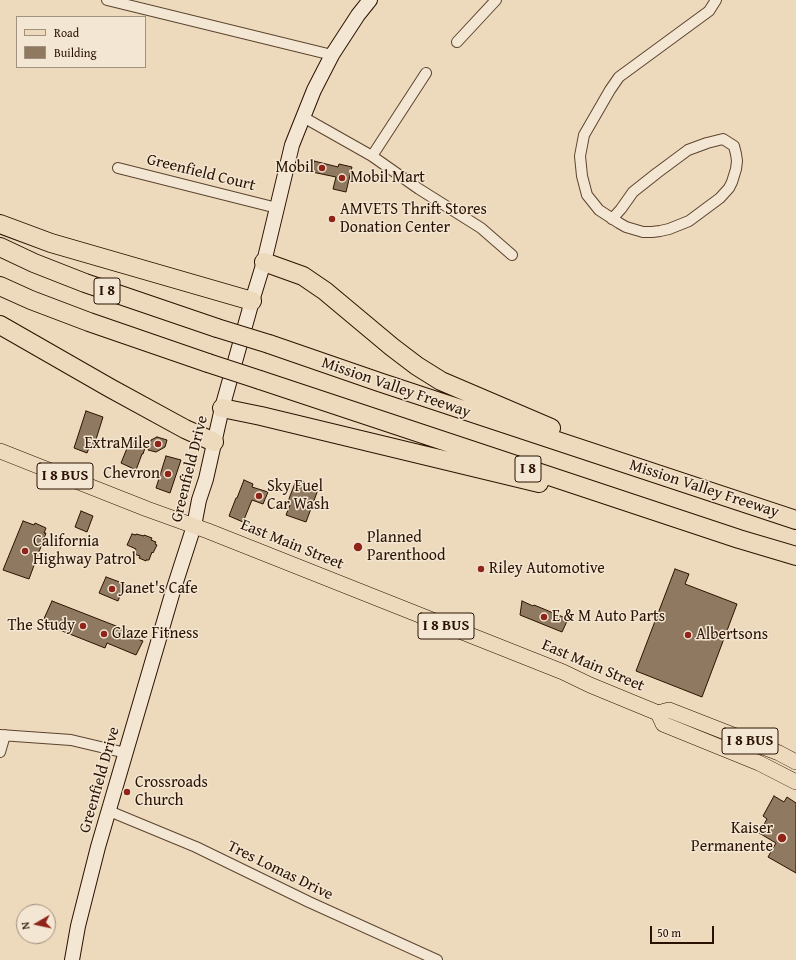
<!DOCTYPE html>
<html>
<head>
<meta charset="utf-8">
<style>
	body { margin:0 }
	#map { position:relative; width:796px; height:960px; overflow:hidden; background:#edd9bb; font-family:"Gentium Book Plus",serif }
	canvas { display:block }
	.legend { position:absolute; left:16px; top:16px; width:130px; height:52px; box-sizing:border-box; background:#f3e6d3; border:1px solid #a3917f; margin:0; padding:5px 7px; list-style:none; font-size:12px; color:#2b1200 }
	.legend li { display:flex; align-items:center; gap:8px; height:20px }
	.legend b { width:20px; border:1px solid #a3917f }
	.north { position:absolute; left:16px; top:904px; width:40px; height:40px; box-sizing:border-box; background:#f3e6d3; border:1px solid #a3917f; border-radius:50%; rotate:261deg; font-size:11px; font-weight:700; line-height:16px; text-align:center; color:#2b1200 }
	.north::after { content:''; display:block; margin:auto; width:14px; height:18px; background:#8f2418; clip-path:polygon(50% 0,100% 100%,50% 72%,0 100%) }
	.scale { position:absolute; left:650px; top:926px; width:64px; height:18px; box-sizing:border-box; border:2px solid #2b1200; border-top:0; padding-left:5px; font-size:12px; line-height:14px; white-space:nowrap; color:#2b1200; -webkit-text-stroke:3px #f3e6d3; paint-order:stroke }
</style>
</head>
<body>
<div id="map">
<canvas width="796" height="960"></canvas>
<ul class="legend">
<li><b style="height:5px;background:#edd9bb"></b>Road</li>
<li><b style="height:11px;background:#907961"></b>Building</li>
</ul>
<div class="north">N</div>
<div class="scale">50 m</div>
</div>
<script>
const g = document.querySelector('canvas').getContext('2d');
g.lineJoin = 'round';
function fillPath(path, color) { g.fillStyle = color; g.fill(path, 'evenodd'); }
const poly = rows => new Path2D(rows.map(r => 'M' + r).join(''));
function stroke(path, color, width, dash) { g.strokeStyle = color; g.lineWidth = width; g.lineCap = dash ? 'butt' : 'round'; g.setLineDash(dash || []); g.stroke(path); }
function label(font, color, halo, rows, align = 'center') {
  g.font = font + ' "Gentium Book Plus",serif'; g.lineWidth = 3; g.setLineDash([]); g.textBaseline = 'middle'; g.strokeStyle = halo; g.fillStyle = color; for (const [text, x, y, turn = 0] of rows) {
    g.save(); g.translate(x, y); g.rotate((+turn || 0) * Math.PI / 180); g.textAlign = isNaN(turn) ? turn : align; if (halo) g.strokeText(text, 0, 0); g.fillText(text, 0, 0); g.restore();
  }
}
const building = poly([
	[314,161,338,167,339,164,352,167,346,192,333,189,336,177,312,172,314,161],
	[86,411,103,417,93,449,89,448,87,453,74,448,86,411],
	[157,437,167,440,165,447,156,452,148,450,151,440,157,437],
	[130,441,145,448,143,454,142,454,136,470,121,463,130,441],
	[166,456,181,460,170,493,156,488,166,456],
	[244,480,253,484,252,487,268,492,263,504,252,500,243,522,229,516,236,498,237,498,244,480],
	[299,480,319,487,306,522,286,515,290,505,287,504,295,483,298,484,299,480],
	[81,511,93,516,87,532,75,527,81,511],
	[23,521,34,525,35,523,46,528,44,533,46,533,29,579,3,570,23,521],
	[132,534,136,535,136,534,144,536,144,535,152,538,151,540,156,542,155,544,157,545,153,553,152,552,149,560,146,560,146,561,139,558,140,556,134,554,136,549,127,545,132,534],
	[675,569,689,574,685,584,737,604,702,697,636,671,675,569],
	[106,577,125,584,118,601,99,593,106,577],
	[52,601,134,633,132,637,143,641,136,655,107,643,105,648,42,623,52,601],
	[522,601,533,606,534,605,568,619,562,632,520,615,522,601],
	[774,796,784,802,787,797,796,803,796,873,768,857,776,843,759,833,767,819,763,816,774,796]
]);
const street = poly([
	[107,0,332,55],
	[457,42,496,0],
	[303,117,372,156,419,189,481,228,512,255],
	[372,156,426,73],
	[118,168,277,208],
	[612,219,621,209,633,192,657,173,688,150,707,143,723,139,734,146,736,154,737,161,736,169,732,182,729,188,720,198,689,221,669,229,660,231,652,232,643,232,626,227,619,223,599,210,587,195,582,176,580,156,584,135,610,90,619,77,709,11,716,0],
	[0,735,71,740,126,753],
	[0,752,5,735],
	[109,811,196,847,309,902,437,960]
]);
const secondary = poly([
	[72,960,78,926,98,847,173,591,194,526,199,500,206,479,222,408,252,301,264,262,292,145,314,90,332,55,358,15,370,0]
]);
const primary = poly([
	[0,451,147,509,208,531,563,672,590,685,658,713,663,724,759,763,796,782],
	[658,713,669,710,779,753,796,762]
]);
const highway = poly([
	[0,224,51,243,252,301],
	[0,247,34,263,85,283,217,328],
	[264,262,303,276,325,291,392,347,417,366,441,381,551,428],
	[0,286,31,300,89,322,208,363],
	[0,325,110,388,185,429,214,442],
	[269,344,379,382,796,520],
	[260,380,739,539,796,556],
	[222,408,261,416,539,483]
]);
const highwayBridge = poly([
	[217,328,269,344],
	[208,363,260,380]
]);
const markers = [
	[322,168,4,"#8f2418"],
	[342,178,4,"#8f2418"],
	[332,219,4,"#8f2418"],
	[158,444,4,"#8f2418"],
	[168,474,4,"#8f2418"],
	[259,496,4,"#8f2418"],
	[358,547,5,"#8f2418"],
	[25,551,4,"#8f2418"],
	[481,569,4,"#8f2418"],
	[112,589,4,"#8f2418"],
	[544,617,4,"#8f2418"],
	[83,626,4,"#8f2418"],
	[104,634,4,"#8f2418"],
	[688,635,4,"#8f2418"],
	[127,792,4,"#8f2418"],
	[782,838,5,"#8f2418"]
];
const shields = [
	[107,291,26],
	[528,469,26],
	[65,476,56],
	[446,626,56],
	[750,741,56]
];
const shieldNames = [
	["I 8",107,291],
	["I 8",528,469],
	["I 8 BUS",65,476],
	["I 8 BUS",446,626],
	["I 8 BUS",750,741]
];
const poiNames = [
	["Mobil",314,168,"right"],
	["Mobil Mart",350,178],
	["AMVETS Thrift Stores",340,210],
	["Donation Center",340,228],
	["ExtraMile",150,444,"right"],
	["Chevron",160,474,"right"],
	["Sky Fuel",267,487],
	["Car Wash",267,505],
	["Planned",367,538],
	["Parenthood",367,556],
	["California",33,542],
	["Highway Patrol",33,560],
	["Riley Automotive",489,569],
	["Janet's Cafe",120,589],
	["E & M Auto Parts",552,617],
	["The Study",75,626,"right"],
	["Glaze Fitness",112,634],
	["Albertsons",696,635],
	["Crossroads",135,783],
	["Church",135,801],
	["Kaiser",773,829,"right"],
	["Permanente",773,847,"right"]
];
const streetNames = [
	["Greenfield Court",201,173,14],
	["Mission Valley Freeway",396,388,19],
	["Greenfield Drive",190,469,-76],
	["Mission Valley Freeway",704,489,18],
	["East Main Street",292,545,22],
	["East Main Street",593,666,23],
	["Greenfield Drive",100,780,-74],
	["Tres Lomas Drive",280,871,26]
];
fillPath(building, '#907961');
stroke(building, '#2b1200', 1);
stroke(street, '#5c442f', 12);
stroke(secondary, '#2b1200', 16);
stroke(primary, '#2b1200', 16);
stroke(highway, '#2b1200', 20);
stroke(street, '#f3e6d3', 10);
stroke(secondary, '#f3e6d3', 14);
stroke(primary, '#edd9bb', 15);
stroke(highway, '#edd9bb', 18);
stroke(highwayBridge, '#2b1200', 20, []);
stroke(highwayBridge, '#edd9bb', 18);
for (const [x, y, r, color] of markers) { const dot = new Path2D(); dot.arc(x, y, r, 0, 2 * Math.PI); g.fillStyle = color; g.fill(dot); stroke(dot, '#f3e6d3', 1.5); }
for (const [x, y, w] of shields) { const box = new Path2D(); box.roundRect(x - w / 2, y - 13, w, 26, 3); g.fillStyle = '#f3e6d3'; g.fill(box); stroke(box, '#2b1200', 1); }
label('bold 15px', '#2b1200', null, shieldNames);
label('16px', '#2b1200', '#f3e6d3', poiNames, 'left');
label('16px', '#2b1200', '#f3e6d3', streetNames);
</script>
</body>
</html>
